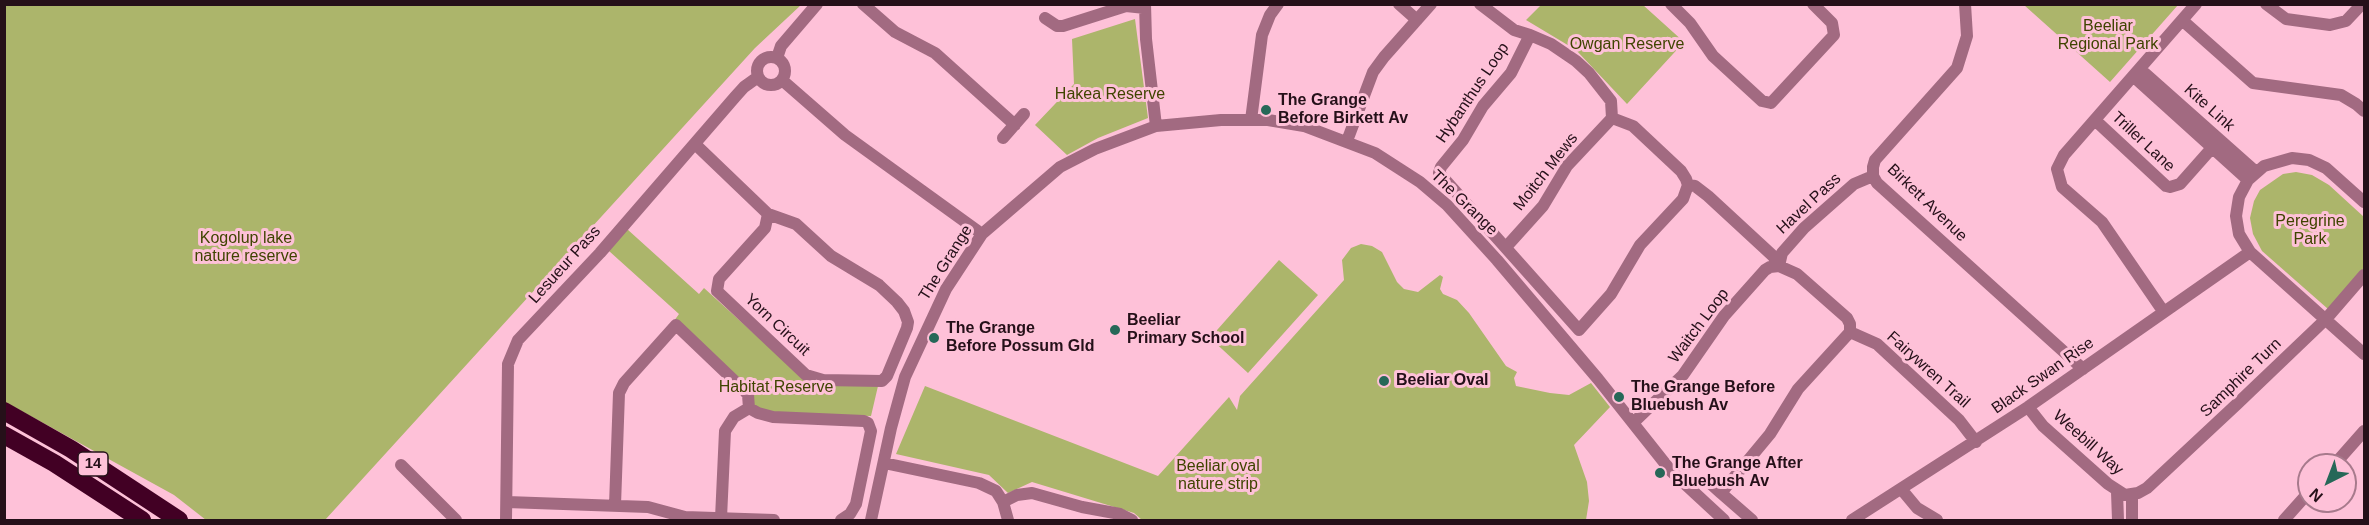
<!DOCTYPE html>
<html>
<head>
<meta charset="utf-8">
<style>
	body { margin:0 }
	#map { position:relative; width:2369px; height:525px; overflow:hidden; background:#fec1d8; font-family:Helvetica,sans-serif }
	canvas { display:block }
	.frame { position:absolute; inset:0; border:6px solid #251019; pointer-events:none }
	.north { position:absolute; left:2297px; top:453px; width:60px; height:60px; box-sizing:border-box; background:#fec1d8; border:2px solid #a77a8c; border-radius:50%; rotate:222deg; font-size:16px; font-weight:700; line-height:24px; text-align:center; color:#251019 }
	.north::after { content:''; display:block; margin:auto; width:21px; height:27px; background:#266858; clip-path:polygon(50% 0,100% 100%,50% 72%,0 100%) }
</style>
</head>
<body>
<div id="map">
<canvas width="2369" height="525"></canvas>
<div class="frame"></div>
<div class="north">N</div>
</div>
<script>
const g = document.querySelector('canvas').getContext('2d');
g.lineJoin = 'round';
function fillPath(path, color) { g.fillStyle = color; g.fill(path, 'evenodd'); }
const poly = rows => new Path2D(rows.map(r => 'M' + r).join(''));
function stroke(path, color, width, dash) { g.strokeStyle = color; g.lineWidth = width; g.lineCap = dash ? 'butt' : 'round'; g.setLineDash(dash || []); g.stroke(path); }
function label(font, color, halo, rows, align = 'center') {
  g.font = font + ' Helvetica,sans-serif'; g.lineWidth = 6; g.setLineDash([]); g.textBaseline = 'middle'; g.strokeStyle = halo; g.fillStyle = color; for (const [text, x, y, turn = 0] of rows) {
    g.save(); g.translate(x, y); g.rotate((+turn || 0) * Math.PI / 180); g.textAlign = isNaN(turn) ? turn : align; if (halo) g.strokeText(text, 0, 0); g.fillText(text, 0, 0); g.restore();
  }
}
const green = poly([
	[4,5,801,5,755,48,325,520,206,520,174,495,5,402],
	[1541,5,1643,5,1684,42,1627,104,1576,50,1526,20],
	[2024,5,2178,5,2110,82],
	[1135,19,1148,118,1098,138,1067,155,1035,125,1074,84,1072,39],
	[2296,172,2312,175,2329,185,2364,217,2364,268,2328,309,2262,251,2253,234,2250,218,2254,201,2260,190,2283,174],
	[627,229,699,294,704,288,792,368,878,386,871,416,765,413,755,406,674,321,679,314,609,251],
	[1361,244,1372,246,1382,252,1397,282,1404,289,1418,292,1440,275,1443,277,1440,289,1443,294,1457,300,1469,313,1506,366,1517,372,1514,378,1516,386,1550,393,1569,395,1591,383,1610,407,1574,445,1587,482,1589,501,1586,520,1142,520,1134,513,1032,482,1008,493,989,475,896,454,925,386,1158,476,1229,397,1237,410,1240,396,1344,280,1342,260,1351,248],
	[1279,260,1318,295,1248,373,1210,338]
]);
const minor = poly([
	[863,4,895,32,935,53,1015,125],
	[1145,4,1146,39,1156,126],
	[1399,4,1417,20],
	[1480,4,1514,30,1530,35,1551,44,1576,61,1589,73,1611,101,1612,118,1633,126,1681,171,1686,179,1688,185,1683,199,1640,245,1611,294,1579,330,1439,173,1441,167,1463,140,1483,106,1511,73,1530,35],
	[1671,4,1690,23,1713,56,1762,101,1771,103,1834,35,1832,23,1813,4],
	[1965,4,1967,36,1957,68,1875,160,1873,167,1873,176,1877,183,2083,369],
	[2266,4,2286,19,2330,25,2346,21,2362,4],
	[1045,18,1057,26,1063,26,1126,6,1145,8],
	[2182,20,2253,83,2341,95,2356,104,2364,111],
	'757 71a14 14 0 1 1 28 0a14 14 0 1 1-28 0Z',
	[777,58,781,46,817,4],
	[2140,69,2256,172],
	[2133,76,2248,180],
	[782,80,845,135,982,234],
	[1251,120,1262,35,1270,15,1278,4],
	[2096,121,2166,186,2170,187,2180,184,2219,140],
	[1003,138,1024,114],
	[1347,141,1373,72,1384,57,1431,4],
	[695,144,768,214,765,228,719,279,717,291,806,375,823,380,882,381,887,376,907,328,908,322,904,311,897,302,879,285,831,256,796,224,768,214],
	[1688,185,1695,186,1708,196,1773,256,1779,266],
	[2364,202,2326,168,2309,160,2292,158,2264,166,2248,180,2239,197,2236,216,2239,234,2250,252,2364,354],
	[1507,246,1543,206,1567,166,1612,118],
	[1779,266,1782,253,1804,228,1854,184,1873,176],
	[2163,311,2102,222,2062,187,2057,169,2064,155,2196,4],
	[1850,332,1877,344,1959,420,1976,442],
	[2028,407,2043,426,2108,484,2125,495,2138,493,2147,488,2237,404,2326,319,2364,275],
	[1633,423,1683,375,1724,316,1765,270,1770,267,1779,266,1797,274,1847,318,1850,324,1850,332,1798,389,1770,434,1721,493,1752,520],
	[884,463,979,483,996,491,1003,502,1008,520],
	[401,465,456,520],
	[2334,465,2364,431],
	[1711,484,1721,493],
	[1902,490,1917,508,1937,520],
	[2117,492,2118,520],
	[507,502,648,507,685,517,774,520],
	[1003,502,1017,495,1032,493,1082,507,1120,514,1132,520],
	[615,505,619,393,624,383,676,325,744,390,748,395,749,408,758,413,773,417,864,421,868,423,871,431,856,504,850,514,841,520],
	[721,518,725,431,734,417,749,408],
	[506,520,508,364,518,340,600,253,735,97,744,87,758,77],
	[871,520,891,428,905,377,946,289,982,234,1060,167,1095,149,1156,126,1221,120,1268,120,1304,126,1375,153,1420,182,1447,205,1497,260,1598,379,1671,471,1724,520],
	[1852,520,2028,407,2250,252],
	[2132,520,2132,494],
	[2284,520,2309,492]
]);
const highway = poly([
	[4,411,71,449,179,520],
	[4,435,54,463,142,520]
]);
const markers = [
	[1266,110,6,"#266858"],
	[1115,330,6,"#266858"],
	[934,338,6,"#266858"],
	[1384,381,6,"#266858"],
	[1619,397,6,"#266858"],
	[1660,473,6,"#266858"]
];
const shields = [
	[93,464,30]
];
const shieldNames = [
	["14",93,464]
];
const parkNames = [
	["Beeliar",2108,27],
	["Regional Park",2108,45],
	["Owgan Reserve",1627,45],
	["Hakea Reserve",1110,95],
	["Peregrine",2310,222],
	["Park",2310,240],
	["Kogolup lake",246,239],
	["nature reserve",246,257],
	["Habitat Reserve",776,388],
	["Beeliar oval",1218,467],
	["nature strip",1218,485]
];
const streetNames = [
	["Hybanthus Loop",1473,93,-56],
	["Kite Link",2209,108,42],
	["Triller Lane",2143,142,43],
	["Moitch Mews",1546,172,-52],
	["The Grange",1464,203,44],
	["Birkett Avenue",1927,203,44],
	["Havel Pass",1809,204,-43],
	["The Grange",946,263,-58],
	["Lesueur Pass",565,265,-48],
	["Yorn Circuit",777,325,43],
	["Waitch Loop",1699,326,-53],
	["Fairywren Trail",1928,370,42],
	["Black Swan Rise",2043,376,-35],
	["Samphire Turn",2241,378,-44],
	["Weebill Way",2088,443,42]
];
const poiNames = [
	["The Grange",1278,101],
	["Before Birkett Av",1278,119],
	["Beeliar",1127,321],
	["Primary School",1127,339],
	["The Grange",946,329],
	["Before Possum Gld",946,347],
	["Beeliar Oval",1396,381],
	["The Grange Before",1631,388],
	["Bluebush Av",1631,406],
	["The Grange After",1672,464],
	["Bluebush Av",1672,482]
];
fillPath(green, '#acb56b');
stroke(minor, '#a26a81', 12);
stroke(highway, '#420024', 18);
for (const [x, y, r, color] of markers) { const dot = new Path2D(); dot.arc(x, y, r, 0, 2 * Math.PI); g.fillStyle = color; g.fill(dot); stroke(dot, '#fec1d8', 2); }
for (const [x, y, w] of shields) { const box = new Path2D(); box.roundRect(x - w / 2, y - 12, w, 24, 4.5); g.fillStyle = '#fec1d8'; g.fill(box); stroke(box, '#251019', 1.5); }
label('bold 15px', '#251019', null, shieldNames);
label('16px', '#3f4400', '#fec1d8', parkNames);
label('16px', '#251019', '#fec1d8', streetNames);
label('bold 16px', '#251019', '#fec1d8', poiNames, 'left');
</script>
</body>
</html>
